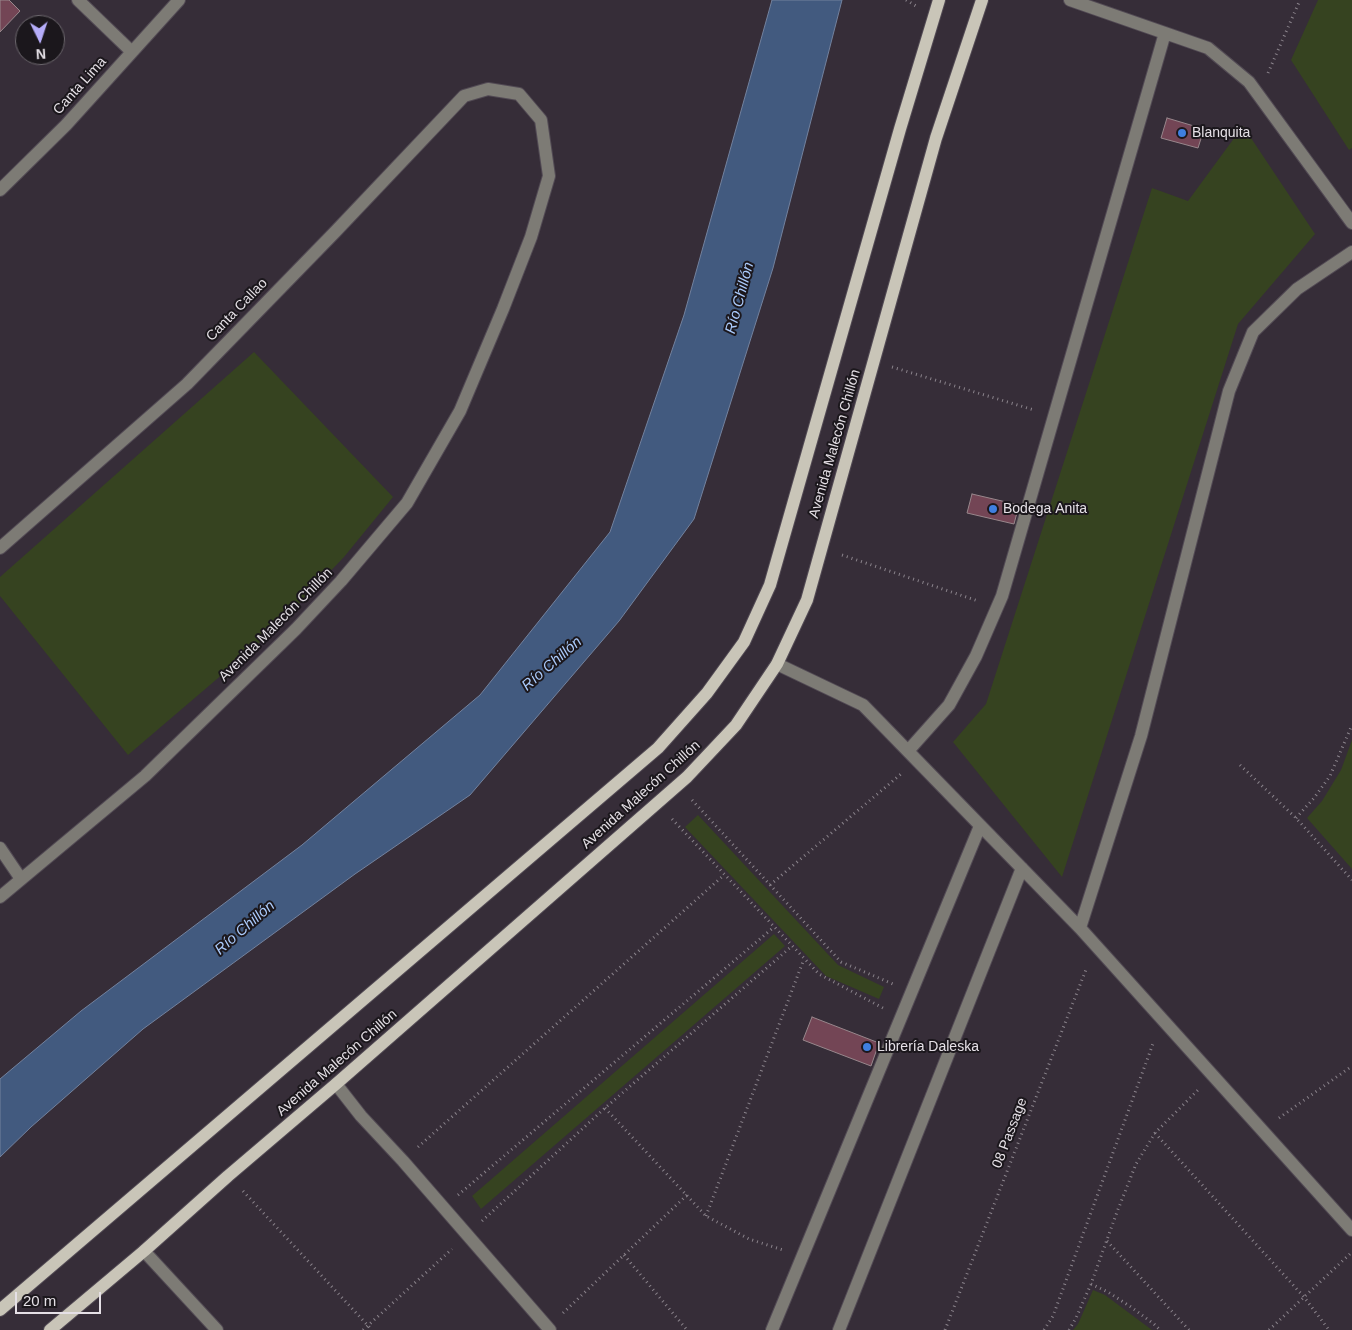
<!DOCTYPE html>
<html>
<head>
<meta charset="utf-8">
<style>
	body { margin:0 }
	#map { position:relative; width:1352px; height:1330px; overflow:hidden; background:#362d38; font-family:Helvetica,sans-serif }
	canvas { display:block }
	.north { position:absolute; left:15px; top:15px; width:50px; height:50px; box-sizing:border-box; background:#1b171c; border:1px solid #6c676d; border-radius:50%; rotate:176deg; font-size:14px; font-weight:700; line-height:20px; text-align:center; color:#e5e0e6 }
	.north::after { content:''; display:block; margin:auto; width:18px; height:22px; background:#b5acf9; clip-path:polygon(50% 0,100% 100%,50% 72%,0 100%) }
	.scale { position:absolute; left:15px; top:1292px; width:86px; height:22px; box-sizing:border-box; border:2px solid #e5e0e6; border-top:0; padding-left:6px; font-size:15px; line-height:18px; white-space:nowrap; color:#e5e0e6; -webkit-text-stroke:4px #1b171c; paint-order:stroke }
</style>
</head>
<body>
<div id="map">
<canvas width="1352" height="1330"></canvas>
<div class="north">N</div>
<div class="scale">20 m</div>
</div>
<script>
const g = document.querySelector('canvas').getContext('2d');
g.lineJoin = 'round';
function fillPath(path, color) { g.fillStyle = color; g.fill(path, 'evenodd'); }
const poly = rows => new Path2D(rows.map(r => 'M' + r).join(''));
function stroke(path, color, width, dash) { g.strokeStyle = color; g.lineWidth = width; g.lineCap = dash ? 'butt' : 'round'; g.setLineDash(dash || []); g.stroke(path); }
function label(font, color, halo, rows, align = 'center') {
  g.font = font + ' Helvetica,sans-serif'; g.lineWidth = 4; g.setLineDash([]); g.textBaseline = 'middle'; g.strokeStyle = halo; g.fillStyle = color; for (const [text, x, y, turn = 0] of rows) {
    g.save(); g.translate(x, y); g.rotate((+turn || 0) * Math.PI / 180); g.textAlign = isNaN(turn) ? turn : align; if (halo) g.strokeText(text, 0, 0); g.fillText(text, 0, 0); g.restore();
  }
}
const green = poly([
	[1318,0,1352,0,1352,148,1349,150,1291,60],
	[1243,126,1315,234,1238,324,1062,877,953,742,986,704,1152,188,1188,201],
	[254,352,393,497,344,557,272,632,128,755,0,596,0,577],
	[1352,740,1352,869,1307,818,1322,801,1341,770],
	[698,815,838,965,884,987,879,999,826,976,685,827],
	[774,934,785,946,481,1209,472,1196],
	[1093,1290,1105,1295,1152,1330,1073,1330,1078,1324]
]);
const water = poly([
	[772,0,842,0,773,268,694,519,619,621,470,795,355,874,143,1029,31,1127,0,1157,0,1079,81,1011,302,845,480,695,610,532,684,315,772,0]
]);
const building = poly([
	[0,0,9,0,20,11,0,32,0,0],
	[1167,118,1204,129,1198,148,1161,138,1167,118],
	[972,494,1019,505,1014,524,967,513,972,494],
	[812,1017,879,1043,871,1066,803,1040,812,1017]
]);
const path = poly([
	[906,0,916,6],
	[1268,73,1300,0],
	[892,367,1034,410],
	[842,555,978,601],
	[1240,765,1296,818,1352,880],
	[692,800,841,962,893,984],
	[1296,818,1314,798,1330,776,1352,725],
	[672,819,819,974,883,1008],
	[770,885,901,774],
	[605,1108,706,1216,749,1239,783,1250],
	[1279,1118,1352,1066],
	[1155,1133,1304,1297,1329,1330],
	[418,1147,724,875],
	[243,1191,372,1330],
	[458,1195,774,927],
	[706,1216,804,959],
	[482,1221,605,1108,792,946],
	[1107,1241,1189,1330],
	[624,1255,687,1330],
	[1091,1284,1108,1292,1131,1307,1154,1324,1160,1330],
	[563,1313,687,1195],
	[363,1330,452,1249],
	[945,1330,1087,967],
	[1044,1330,1053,1316,1154,1041],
	[1069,1330,1076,1318,1091,1284,1117,1212,1136,1164,1155,1133,1198,1090],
	[1269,1330,1352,1252]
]);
const minor = poly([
	[78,0,132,52],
	[1070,0,1208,48,1249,82,1352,223],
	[0,190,66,125,179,0],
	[0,548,187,384,335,232,464,96,488,89,519,94,541,120,549,176,531,237,503,309,460,411,407,503,341,581,296,629,145,776,0,897],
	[777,664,863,705,1080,928,1352,1230],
	[908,751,949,705,976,656,1002,596,1165,33],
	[0,848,21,879],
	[1080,928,1141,736,1229,391,1253,332,1297,289,1352,252],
	[336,1084,361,1116,403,1161,550,1330],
	[144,1251,217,1330],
	[772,1330,980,826],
	[839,1330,1022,868]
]);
const major = poly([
	[0,1310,658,748,707,693,744,642,770,585,900,129,939,0],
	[50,1330,144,1251,228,1176,336,1084,687,777,736,725,777,664,807,600,936,138,982,0]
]);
const markers = [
	[1182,133,5,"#3f7fe0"],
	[993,509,5,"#3f7fe0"],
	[867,1047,5,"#3f7fe0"]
];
const streetNames = [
	["Canta Lima",80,86,-48],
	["Canta Callao",237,310,-46],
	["Avenida Malecón Chillón",835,444,-74],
	["Avenida Malecón Chillón",276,625,-45],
	["Avenida Malecón Chillón",641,795,-42],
	["Avenida Malecón Chillón",337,1063,-41],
	["08 Passage",1010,1133,-69]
];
const poiNames = [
	["Blanquita",1192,133],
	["Bodega Anita",1003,509],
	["Librería Daleska",877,1047]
];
const waterNames = [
	["Río Chillón",740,298,-75],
	["Río Chillón",552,664,-41],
	["Río Chillón",245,928,-41]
];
fillPath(green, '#364320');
fillPath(water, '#425a7f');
stroke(water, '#73829e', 1);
fillPath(building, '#734555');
stroke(building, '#98878c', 1);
stroke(minor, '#524a54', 14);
stroke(major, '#524a54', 14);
stroke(path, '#8b848c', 3, [1, 4]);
stroke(minor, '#7d7b75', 12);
stroke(major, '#c9c5b8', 12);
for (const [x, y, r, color] of markers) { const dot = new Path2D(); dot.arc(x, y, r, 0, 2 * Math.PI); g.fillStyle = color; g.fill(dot); stroke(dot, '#1b171c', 2); }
label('14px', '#e5e0e6', '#1b171c', streetNames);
label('14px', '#e5e0e6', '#1b171c', poiNames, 'left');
label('italic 15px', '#abcbfc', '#1b171c', waterNames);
</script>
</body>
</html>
